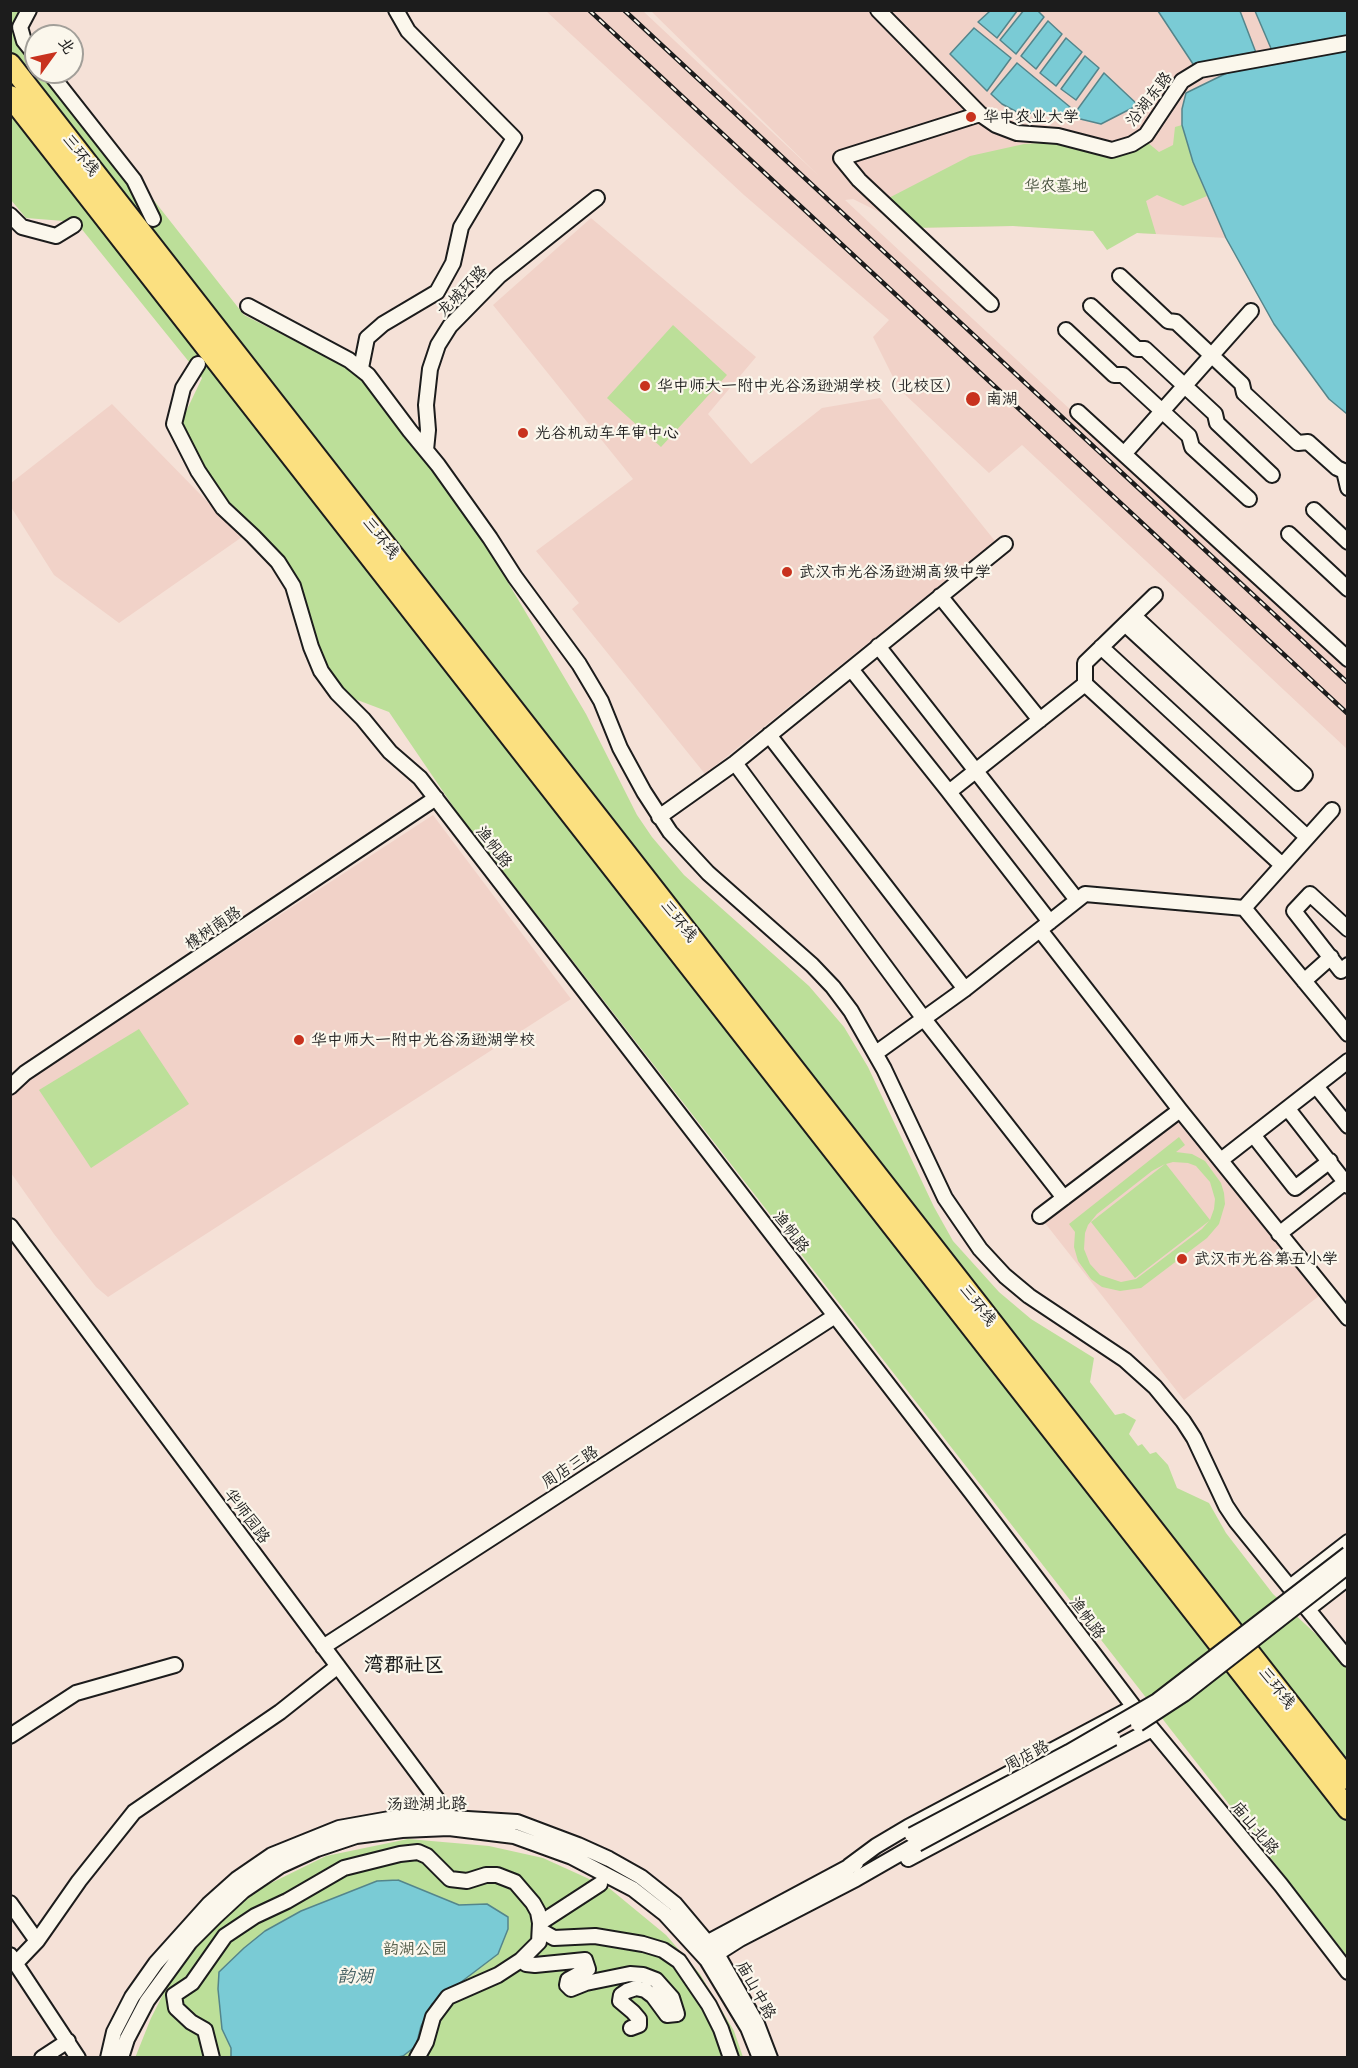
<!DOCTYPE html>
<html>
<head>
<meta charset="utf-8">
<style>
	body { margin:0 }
	#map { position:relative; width:1358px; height:2068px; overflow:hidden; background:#f5e1d7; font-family:Mali,"LXGW WenKai TC",sans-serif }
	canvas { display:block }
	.frame { position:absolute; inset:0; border:12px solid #1c1c1c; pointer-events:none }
	.north { position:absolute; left:24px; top:24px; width:60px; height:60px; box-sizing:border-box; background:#fbf7ec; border:2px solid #a29f99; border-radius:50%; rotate:57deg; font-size:16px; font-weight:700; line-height:24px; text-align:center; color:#1c1c1c }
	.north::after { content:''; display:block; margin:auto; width:21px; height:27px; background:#c8321e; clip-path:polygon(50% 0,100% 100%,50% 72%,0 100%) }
</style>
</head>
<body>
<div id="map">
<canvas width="1358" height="2068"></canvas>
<div class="frame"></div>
<div class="north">北</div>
</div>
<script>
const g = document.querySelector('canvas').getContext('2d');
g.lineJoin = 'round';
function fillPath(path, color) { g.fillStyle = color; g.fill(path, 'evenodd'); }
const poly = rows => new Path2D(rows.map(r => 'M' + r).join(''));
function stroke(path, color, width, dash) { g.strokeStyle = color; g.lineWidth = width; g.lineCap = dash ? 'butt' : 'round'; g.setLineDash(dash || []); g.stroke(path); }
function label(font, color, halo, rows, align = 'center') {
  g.font = font + ' Mali,"LXGW WenKai TC",sans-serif'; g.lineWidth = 4.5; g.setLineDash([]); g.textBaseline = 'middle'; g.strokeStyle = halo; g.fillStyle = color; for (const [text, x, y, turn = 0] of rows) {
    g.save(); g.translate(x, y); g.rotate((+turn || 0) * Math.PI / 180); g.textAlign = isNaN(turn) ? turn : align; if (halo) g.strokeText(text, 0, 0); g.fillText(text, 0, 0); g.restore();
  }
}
const built = poly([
	[546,11,643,11,819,176,651,11,1347,11,1347,48,1314,57,1207,196,1226,238,1013,226,911,228,853,199,845,200,1347,667,1347,749,1022,445,989,473,899,389,873,337,889,320,744,195],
	[591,218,756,357,708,414,751,464,822,408,880,398,995,541,705,774,572,609,579,603,536,551,633,479,493,305],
	[112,404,242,537,119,623,54,575,11,507,11,483],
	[433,815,571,999,108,1297,96,1287,54,1234,11,1173,10,1097,27,1080],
	[1177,1121,1319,1296,1184,1400,1045,1223]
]);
const green = poly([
	[10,11,21,11,15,24,36,51,36,72,53,72,244,315,360,374,481,537,586,714,637,815,652,837,684,875,809,986,844,1027,868,1067,934,1207,953,1241,999,1292,1031,1319,1094,1358,1090,1382,1115,1415,1124,1413,1136,1420,1129,1434,1138,1446,1142,1444,1150,1454,1156,1452,1168,1465,1177,1488,1209,1503,1226,1533,1273,1594,1336,1653,1347,1667,1347,1956,457,812,389,712,339,693,312,643,280,556,214,489,180,424,202,378,76,222,26,218,11,200],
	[1182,125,1193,162,1207,196,1183,206,1157,195,1146,201,1156,234,1137,233,1107,250,1093,231,1013,226,911,228,879,203,970,156,1024,144,1056,142,1110,154,1147,142,1159,152,1173,145,1175,127],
	[673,325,727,375,661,447,607,398],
	[139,1029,189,1104,91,1168,39,1090],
	[1179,1137,1185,1145,1176,1152,1192,1154,1205,1161,1221,1183,1224,1193,1225,1204,1219,1224,1207,1238,1141,1288,1120,1291,1102,1287,1091,1279,1078,1261,1074,1247,1075,1232,1069,1224],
	[1173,1162,1188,1163,1196,1166,1210,1182,1215,1199,1214,1209,1210,1220,1166,1164],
	[1165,1164,1091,1222,1135,1278,1209,1221,1202,1229,1136,1279,1121,1282,1100,1275,1090,1264,1084,1249,1085,1233,1088,1225,1097,1214,1152,1171],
	[408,1839,489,1846,543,1858,609,1888,666,1935,700,1974,734,2031,743,2057,135,2058,151,2018,175,1971,215,1925,261,1888,326,1856]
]);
const water = poly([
	[1024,10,1038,11,1044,17,1016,54,1000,40,1024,10],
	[990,11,1017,11,997,38,978,22,990,11],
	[1158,11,1240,11,1258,58,1195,67,1158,11],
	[1255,11,1347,11,1347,37,1273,53,1255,11],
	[1048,21,1062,34,1036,69,1021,56,1048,21],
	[974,28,1011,58,987,91,950,54,974,28],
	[1066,38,1082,52,1056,86,1040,73,1066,38],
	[1347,48,1347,414,1329,399,1274,324,1226,238,1193,162,1182,125,1182,109,1186,93,1233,70,1314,57,1347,48],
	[1085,56,1099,68,1076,100,1061,89,1085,56],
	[1017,63,1070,107,1065,116,1017,112,1002,104,991,94,1017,63],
	[1104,73,1138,105,1101,124,1072,117,1104,73],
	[398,1880,459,1905,487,1904,508,1917,508,1929,498,1954,432,2004,421,2026,416,2046,403,2056,398,2057,231,2057,231,2048,222,2029,218,1989,219,1972,244,1948,265,1931,301,1911,377,1881,398,1880]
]);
const minor = poly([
	[29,10,20,27,24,41,36,56],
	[878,10,980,114,996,125,1017,133,1058,136,1112,150,1132,144,1146,135,1182,81,1200,70,1348,43],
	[49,72,134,180,153,219],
	[980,114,841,158,859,180,991,304],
	[10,215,22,227,56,236,74,225],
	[1120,276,1168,321,1176,322,1242,384,1244,393,1298,443,1308,442,1337,468,1348,473],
	[248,306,349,360,368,375,410,431,438,465,490,538,515,577,579,664,601,701,620,748,644,792,670,832,708,873,812,965,833,987,851,1011,884,1069,945,1198,980,1249,1005,1276,1029,1296,1125,1360,1155,1387,1183,1421,1194,1438,1226,1506,1236,1521,1348,1659],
	[1091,306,1137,349,1145,349,1215,414,1217,423,1272,475],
	[1066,330,1114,375,1123,375,1162,411,1189,436,1192,447,1249,499],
	[198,364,183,388,174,424,198,471,223,508,253,536,278,562,293,586,311,647,321,671,337,693,363,719,390,752,420,778,971,1492,1134,1707,1281,1885,1348,1972],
	[361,368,367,338,383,324,437,292,453,263,461,227,514,138,408,31,396,10],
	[1078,412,1348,659],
	[426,450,428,430,426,405,430,369,438,345,450,326,499,276,597,198],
	[1124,454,1251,311],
	[1344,471,1348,488],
	[1314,510,1348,542],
	[1289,534,1348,589],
	[940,596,1040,720],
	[1125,624,1298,783,1305,775,1134,616],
	[878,646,1077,900],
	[1101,647,1307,837],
	[851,669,949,792],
	[1085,684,1282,865],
	[769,735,965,989],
	[735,763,924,1019,1064,1198],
	[659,817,735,763,1005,544],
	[1244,908,1332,810],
	[1050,922,949,792,1085,684,1085,663,1155,595],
	[1348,929,1310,894,1294,911,1341,971,1348,965],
	[1040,930,1180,1110,1348,1318],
	[1304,981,1331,957],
	[876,1053,965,989,1085,894,1244,908,1348,1034],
	[1316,1086,1348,1126],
	[10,1087,25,1073,436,798],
	[1288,1109,1348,1186],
	[1254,1136,1295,1188,1330,1161],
	[1221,1160,1348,1061],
	[1040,1216,1180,1110],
	[10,1226,451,1818,450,1825],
	[1279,1234,1348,1180],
	[1290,1587,1348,1542],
	[1308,1609,1348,1578],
	[323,1647,835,1316],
	[10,1736,76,1693,175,1665],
	[908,1859,1152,1729],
	[849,1866,876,1846,908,1827,1132,1708],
	[10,1903,37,1941,16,1963],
	[540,1930,554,1938,595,1936,643,1944,663,1950,679,1961,709,2005,721,2029,731,2058],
	[37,1941,79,1881,134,1812,280,1712,338,1666],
	[701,1946,856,1863],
	[10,1955,78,2058],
	[521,1960,526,1964,535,1965,585,1960,588,1969,568,1980,567,1985,571,1989,586,1983,630,1974,643,1975,656,1980,672,1998,677,2014,667,2015,653,1996,645,1990,636,1988,627,1991,621,1995,620,2001,633,2012,639,2019,639,2025,631,2028],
	[707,1960,748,2028,760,2058],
	[42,2058,68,2041],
	[108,2058,114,2032,132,1997,156,1963,209,1904,237,1879,272,1855,339,1828,395,1818,451,1818,517,1822,578,1845,609,1859,641,1877,675,1904,717,1954,757,2024,770,2058],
	[121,2058,127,2039,147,2001,190,1942,216,1916,243,1891,280,1866,317,1849,356,1836,402,1830,449,1828,514,1836,572,1857,633,1889,665,1914,707,1960,740,1939,856,1879,917,1844],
	[212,2058,205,2030,191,2022,176,2008,174,1995,192,1983,225,1936,255,1916,287,1901,344,1868,400,1854,418,1852,427,1856,450,1879,467,1881,486,1875,497,1875,515,1882,533,1903,538,1912,540,1923],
	[417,2058,426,2042,433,2017,448,1997,498,1975,521,1960,539,1942,540,1923,600,1884]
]);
const highway = poly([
	[10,64,1348,1779],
	[10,96,1348,1809]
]);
const rail = poly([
	[589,10,1348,714],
	[624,10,1348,683]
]);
const minorBridge = poly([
	[1138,1724,1184,1694,1348,1566],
	[912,1835,1069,1752,1157,1701,1348,1554],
	[917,1844,1113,1738]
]);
const markers = [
	[971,117,6,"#c8321e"],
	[645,386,6,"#c8321e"],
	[973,399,8,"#c8321e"],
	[523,433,6,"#c8321e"],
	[787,572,6,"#c8321e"],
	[299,1040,6,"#c8321e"],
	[1182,1259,6,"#c8321e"]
];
const streetNames = [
	["沿湖东路",1149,99,-52],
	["三环线",81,155,52],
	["龙城环路",462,291,-46],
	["三环线",381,538,52],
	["渔帆路",494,847,52],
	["三环线",679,921,52],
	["橡树南路",213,928,-34],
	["渔帆路",791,1232,52],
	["三环线",978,1305,52],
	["周店三路",570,1467,-33],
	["华师园路",247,1516,53],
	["渔帆路",1087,1618,53],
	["三环线",1277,1688,52],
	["周店路",1027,1756,-28],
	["汤逊湖北路",427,1804,-1],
	["庙山北路",1255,1828,50],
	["庙山中路",756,1990,61]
];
const poiNames = [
	["华中农业大学",983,117],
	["华中师大一附中光谷汤逊湖学校（北校区）",657,386],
	["南湖",986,399],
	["光谷机动车年审中心",535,433],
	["武汉市光谷汤逊湖高级中学",799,572],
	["华中师大一附中光谷汤逊湖学校",311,1040],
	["武汉市光谷第五小学",1194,1259]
];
const parkNames = [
	["华农墓地",1056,186],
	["韵湖公园",415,1949]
];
const waterNames = [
	["韵湖",355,1976]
];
const quarterNames = [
	["湾郡社区",404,1665]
];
fillPath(built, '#f1d2c8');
fillPath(green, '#bcdf99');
fillPath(water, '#7acbd5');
stroke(water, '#54858b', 1.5);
stroke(minor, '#1c1c1c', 18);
stroke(highway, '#1c1c1c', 24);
stroke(minor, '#fbf7ec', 14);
stroke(highway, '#fbe080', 20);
stroke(rail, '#1c1c1c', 4.5);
stroke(rail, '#fbf7ec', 2, [7]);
stroke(minorBridge, '#1c1c1c', 18, []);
stroke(minorBridge, '#fbf7ec', 14);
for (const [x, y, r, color] of markers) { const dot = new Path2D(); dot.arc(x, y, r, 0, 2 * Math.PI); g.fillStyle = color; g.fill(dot); stroke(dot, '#fbf7ec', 2); }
label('16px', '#1c1c1c', '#fbf7ec', streetNames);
label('16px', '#1c1c1c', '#fbf7ec', poiNames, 'left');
label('16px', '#4c5642', '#fbf7ec', parkNames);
label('italic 18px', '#3d595d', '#fbf7ec', waterNames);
label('bold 20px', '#1c1c1c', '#fbf7ec', quarterNames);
</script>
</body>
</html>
